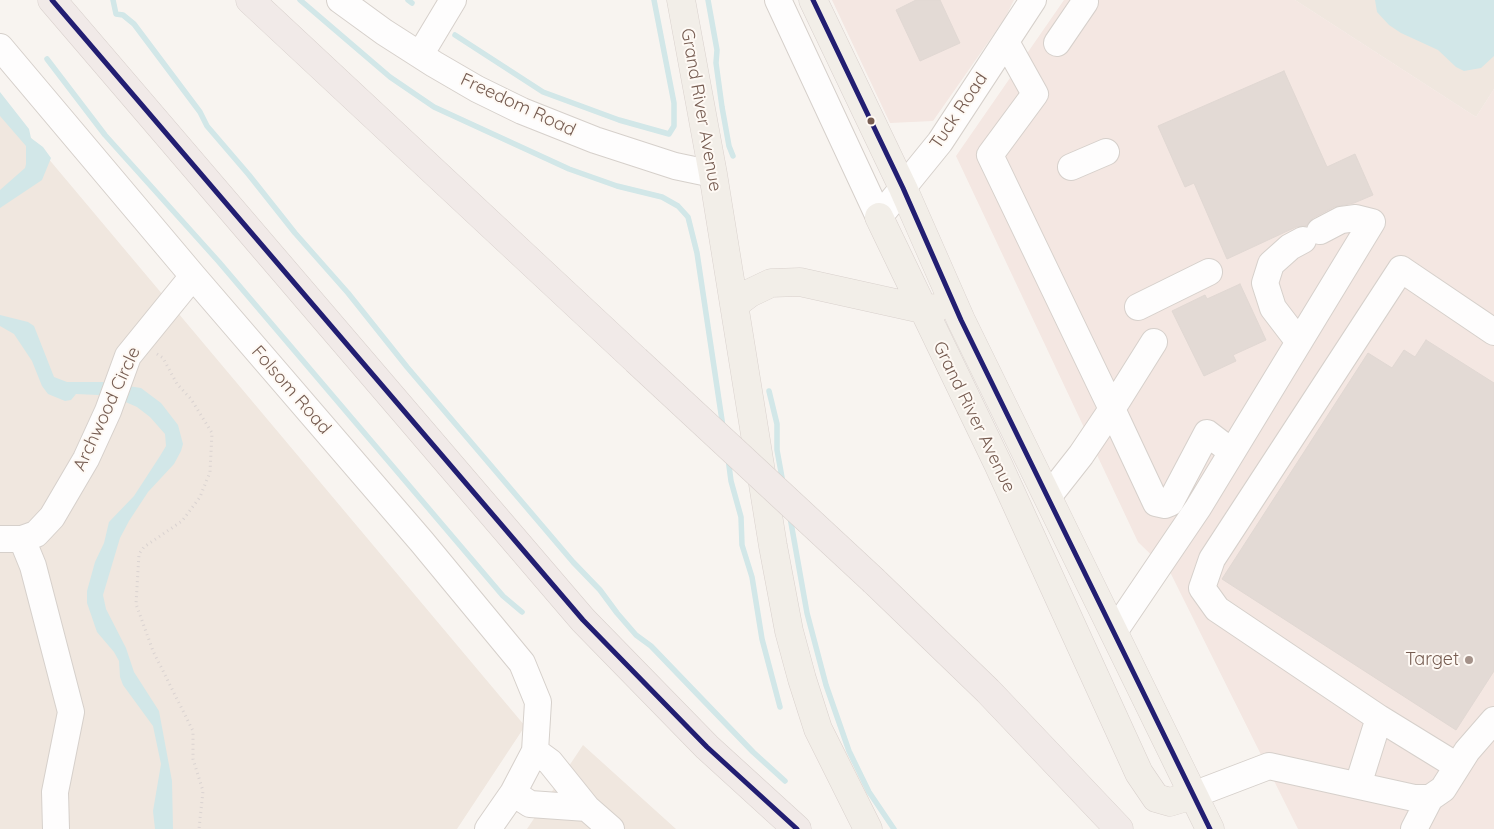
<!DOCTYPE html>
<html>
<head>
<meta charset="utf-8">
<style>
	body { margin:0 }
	canvas { display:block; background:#f8f4f0 }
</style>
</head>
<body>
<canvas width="1494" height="829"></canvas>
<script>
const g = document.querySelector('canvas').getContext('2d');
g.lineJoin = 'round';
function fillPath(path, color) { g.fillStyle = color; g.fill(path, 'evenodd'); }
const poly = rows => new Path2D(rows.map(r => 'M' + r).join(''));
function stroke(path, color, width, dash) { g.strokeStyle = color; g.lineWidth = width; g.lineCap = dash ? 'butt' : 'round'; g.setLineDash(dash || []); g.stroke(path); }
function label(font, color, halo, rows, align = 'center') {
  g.font = font + ' Quicksand,sans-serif'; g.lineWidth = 4; g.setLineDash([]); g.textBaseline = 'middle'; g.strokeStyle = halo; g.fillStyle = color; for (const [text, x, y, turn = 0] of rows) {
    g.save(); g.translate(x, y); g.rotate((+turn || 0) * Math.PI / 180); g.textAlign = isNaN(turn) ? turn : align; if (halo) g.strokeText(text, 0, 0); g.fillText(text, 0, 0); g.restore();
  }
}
const residential = poly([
	[1295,0,1494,0,1494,89,1476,117],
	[0,101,525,726,457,829,0,829],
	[583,745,676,829,527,829]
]);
const commercial = poly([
	[832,0,1014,0,1005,18,933,121,890,123],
	[1064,0,1295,0,1476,117,1494,89,1494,829,1298,829,1171,574,1138,542,956,156]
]);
const water = poly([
	[1375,0,1494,0,1494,56,1481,68,1464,71,1456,67,1438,50,1401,33,1389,25,1377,12],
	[0,92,29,129,31,138,43,147,51,158,42,180,0,208,0,190,25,168,26,164,26,146,0,116],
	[0,315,28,322,34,326,54,377,67,382,103,382,141,388,161,403,178,425,183,444,181,451,174,464,148,492,129,521,120,538,103,595,106,609,126,648,134,672,159,711,172,781,173,829,155,829,153,811,161,764,153,726,123,685,120,677,119,661,114,652,97,632,87,603,87,591,95,562,104,543,109,522,134,496,160,456,166,446,165,434,150,417,137,407,121,400,98,395,76,394,71,400,65,401,48,394,42,386,32,361,14,334,0,326]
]);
const stream = poly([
	[113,0,116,14,123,15,134,24,200,112,207,126,249,175,295,233,348,293,407,367,573,562,600,590,617,613,636,635,651,646,753,752,785,781],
	[300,0,390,77,434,107,569,169,617,186,662,197,678,206,688,217,697,253,723,427],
	[408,0,412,3],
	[708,0,717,50,716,63,722,107,729,146,733,156],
	[455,35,543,92,619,120,669,134,674,126,674,103,654,0],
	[47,59,105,135,219,262,503,596,522,612],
	[769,391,777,424,777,450,783,483],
	[728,458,731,481,741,517,742,545,752,577,762,639,780,707],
	[790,517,807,613,826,685,849,751,869,792,894,829]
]);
const building = poly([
	[916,0,940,0,960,43,920,61,896,10,916,0],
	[1284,71,1327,167,1355,154,1373,195,1354,203,1334,207,1313,218,1306,226,1296,227,1227,259,1194,183,1185,187,1158,126,1284,71],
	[1240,284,1266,340,1233,355,1236,361,1204,376,1172,311,1205,295,1207,299,1240,284],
	[1426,340,1494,383,1494,671,1456,730,1222,579,1368,353,1392,368,1404,350,1415,357,1426,340]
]);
const path = poly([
	[157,354,163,358,177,384,191,399,212,433,210,472,200,497,182,521,144,547,139,554,136,604,153,651,193,731,193,759,203,791,199,829]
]);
const minor = poly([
	[340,0,384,32,434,64,477,89,522,111,595,140,675,166,713,174],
	[778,0,879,217,940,142,1033,0],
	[1006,42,1035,94,990,155,1112,409,1081,455,1048,497],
	[1057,43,1085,2],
	[0,47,193,276,422,542,522,663,538,702,535,751,513,793,488,829],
	[420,55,453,0],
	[1071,167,1106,152],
	[1138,307,1209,272],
	[1154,342,1112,409,1156,503,1165,505,1170,503,1207,433,1232,452],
	[1299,342,1273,308,1265,283,1271,264,1290,247,1303,240],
	[0,539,22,539,33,566,71,712,55,792,56,829],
	[22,539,36,534,52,517,86,459,108,411,128,356,193,276],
	[1114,632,1198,508,1372,222,1356,218,1341,220,1320,231],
	[1379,718,1457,766],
	[535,751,550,762,587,808,611,829],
	[1358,785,1379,718,1217,609,1202,588,1212,559,1401,269,1494,332],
	[513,793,530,804,587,808],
	[1193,795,1269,766,1414,798,1430,798,1443,789,1467,751,1494,720],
	[1414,829,1430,798]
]);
const major = poly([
	[681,0,713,174,773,546,789,631,802,679,818,729,868,829],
	[813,0,903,188,961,320,1210,829],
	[879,217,998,464,1139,773,1156,798,1170,802,1193,795],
	[734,305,750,293,771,283,800,282,922,309,936,308]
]);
const highway = poly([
	[52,0,583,620,707,747,797,829],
	[250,0,636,360],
	[874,581,988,691,1119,829]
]);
const highwayBridge = poly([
	[636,360,874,581]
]);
const bus1 = poly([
	[52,0,583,620,707,747,797,829],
	[813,0,903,188,961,320,1210,829]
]);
const markers = [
	[871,121,4.5,"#765c51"],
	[1469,660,5,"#a49189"]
];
const streetNames = [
	["Freedom Road",518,105,25],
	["Grand River Avenue",701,110,80],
	["Tuck Road",959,111,-56],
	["Folsom Road",291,390,49],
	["Archwood Circle",107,409,-65],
	["Grand River Avenue",974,417,64]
];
const poiNames = [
	["Target",1459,660]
];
fillPath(residential, '#f0e7df');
fillPath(commercial, '#f4e7e2');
fillPath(water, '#d2e7e8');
stroke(stream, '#d2e7e8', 5.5);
fillPath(building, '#e3dad5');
stroke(building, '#e1d8d3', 1);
stroke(minor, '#d6d0cb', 28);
stroke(major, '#d9d1cd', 29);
stroke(highway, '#d9d1cd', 29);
stroke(path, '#dad3d1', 3, [1, 4]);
stroke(minor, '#fefdfd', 26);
stroke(major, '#f2eee8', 28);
stroke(highway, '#f1eae8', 28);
stroke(highwayBridge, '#d9d1cd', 29, []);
stroke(highwayBridge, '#f1eae8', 28);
stroke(bus1, '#221e72', 5);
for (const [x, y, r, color] of markers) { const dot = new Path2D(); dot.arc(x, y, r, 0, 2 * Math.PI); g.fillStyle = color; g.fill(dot); stroke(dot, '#fef9f4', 2); }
label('18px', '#765c51', '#fef9f4', streetNames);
label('18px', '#765c51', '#fef9f4', poiNames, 'right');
</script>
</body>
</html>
